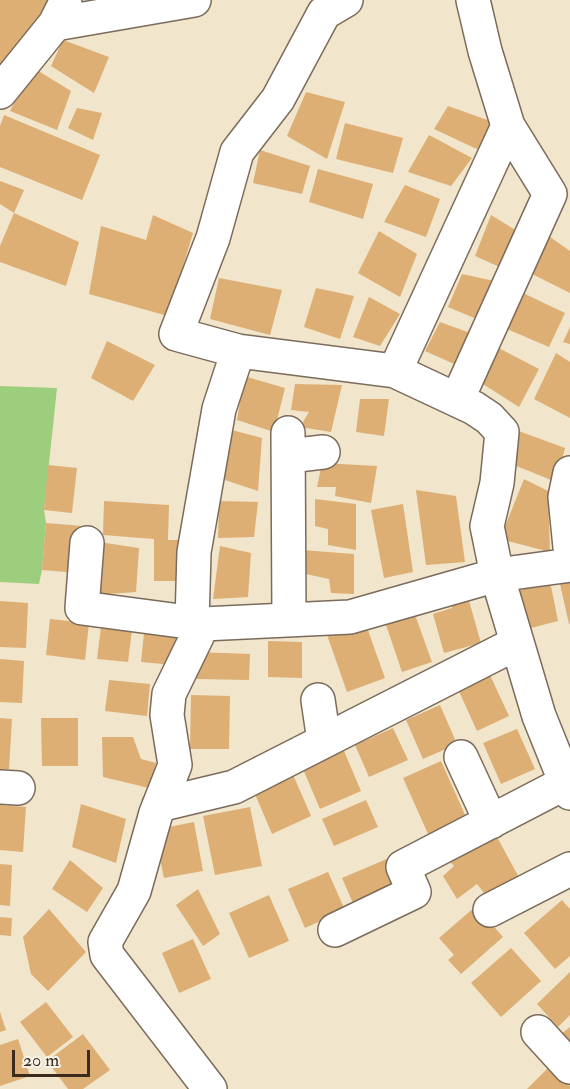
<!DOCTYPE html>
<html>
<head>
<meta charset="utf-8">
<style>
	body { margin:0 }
	#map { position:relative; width:570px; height:1089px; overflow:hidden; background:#f1e5cc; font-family:"IM FELL Double Pica",serif }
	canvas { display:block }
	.scale { position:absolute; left:12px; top:1050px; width:78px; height:27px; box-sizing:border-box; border:3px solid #3b2a1e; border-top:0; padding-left:8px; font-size:18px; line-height:21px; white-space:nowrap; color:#3b2a1e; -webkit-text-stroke:4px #f7f3e8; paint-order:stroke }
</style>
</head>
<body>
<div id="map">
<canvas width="570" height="1089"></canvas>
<div class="scale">20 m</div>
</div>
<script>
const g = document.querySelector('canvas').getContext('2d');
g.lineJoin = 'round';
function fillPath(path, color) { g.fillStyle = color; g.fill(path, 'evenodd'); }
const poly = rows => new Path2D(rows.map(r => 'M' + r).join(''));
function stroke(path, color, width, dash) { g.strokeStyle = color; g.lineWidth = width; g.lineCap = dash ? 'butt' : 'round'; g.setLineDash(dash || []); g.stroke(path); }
const green = poly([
	[0,386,57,388,44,510,46,523,42,570,39,584,0,582]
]);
const building = poly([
	[0,0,52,0,0,92],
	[63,40,109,57,94,93,51,66],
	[32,67,71,91,57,130,10,111],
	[306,92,345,102,327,159,287,136],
	[448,106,496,123,481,151,434,129],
	[77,108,102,113,93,140,68,128],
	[4,115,100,155,82,200,0,167,0,126],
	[345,123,403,138,393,173,336,159],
	[429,135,472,158,451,186,408,172],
	[260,150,310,166,302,194,253,183],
	[318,169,373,184,363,219,309,202],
	[0,181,24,190,14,213,0,204],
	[405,185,440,199,426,237,384,222],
	[14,213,79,242,66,286,0,262,0,246],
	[153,215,193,233,168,316,89,294,101,226,146,240],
	[491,215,522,234,504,269,475,256],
	[379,231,417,254,400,297,358,273],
	[543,232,570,251,570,293,526,271],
	[462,274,494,281,479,320,448,307],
	[219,278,282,290,270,335,210,319],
	[316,288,354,296,340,339,304,327],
	[523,293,565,313,549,347,507,329],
	[369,297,400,314,380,346,353,337],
	[440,322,473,334,461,367,425,351],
	[570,327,570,344,563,342],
	[107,341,155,365,133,401,91,378],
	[491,344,539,369,519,407,475,379],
	[556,353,570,362,570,418,534,399],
	[244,376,285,388,274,432,237,420],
	[295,384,342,385,331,432,300,427,309,412,291,410],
	[360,399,389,399,384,436,356,432],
	[228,429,262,438,258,491,219,478],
	[516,430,565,448,556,482,514,465],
	[322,463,377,466,371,503,335,496,336,487,317,487],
	[48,465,77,468,72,513,44,510],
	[524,479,548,491,550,552,500,539],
	[416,490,456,496,465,562,426,565],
	[315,499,356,504,356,550,328,545,328,529,315,526],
	[104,501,169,505,168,540,186,540,179,581,154,581,154,539,103,535],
	[219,501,258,502,254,537,218,538],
	[403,504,413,572,384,578,371,510],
	[46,523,82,526,78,573,42,570],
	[92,541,139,548,136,592,93,595],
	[220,546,251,553,248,597,213,599],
	[302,550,354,554,354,594,331,593,329,579,306,574],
	[570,580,570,624,569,624,560,584],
	[550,581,558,621,531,628,518,591],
	[465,587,481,643,444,653,433,614,452,608,447,592],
	[0,601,28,603,26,648,0,647],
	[414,612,432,662,402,672,385,622],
	[50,619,89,623,85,660,46,655],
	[364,619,385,678,347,692,326,632],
	[101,627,132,630,128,662,97,659],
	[144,633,176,636,173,665,141,662],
	[268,641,302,642,302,678,268,677],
	[197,652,250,654,249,680,196,679],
	[0,659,24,661,22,703,0,702],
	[489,673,509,716,477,731,457,687],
	[109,680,150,684,147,716,105,711],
	[191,695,230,696,229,749,190,749],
	[440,705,457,744,423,759,406,720],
	[0,718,12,719,9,769,0,769],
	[41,718,78,718,78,766,42,766],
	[393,728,408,760,369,777,355,745],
	[517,729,535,769,501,784,483,743],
	[102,737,133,737,141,759,156,763,149,788,103,777],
	[344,751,361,791,320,809,303,769],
	[441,761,466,817,428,834,403,778],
	[291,770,311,816,272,834,252,787],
	[366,800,378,827,334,846,322,819],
	[81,804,126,819,116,863,72,847],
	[0,805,26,807,23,852,0,850],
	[250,807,262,866,215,875,203,816],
	[194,822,203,871,164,878,154,830],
	[492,828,521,881,487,897,477,884,457,899,443,876,454,866,448,859],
	[389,858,400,883,353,903,342,878],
	[70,860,103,888,87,912,52,889],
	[0,864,12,865,10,906,0,905],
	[328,872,345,910,305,928,288,889],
	[198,889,220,934,203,946,176,905],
	[269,895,289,941,249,958,229,913],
	[562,900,570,909,570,956,555,969,524,933],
	[476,906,503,937,461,974,448,960,454,955,439,938],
	[49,909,86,952,48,991,31,974,23,937],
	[0,917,12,918,11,936,0,935],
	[193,939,211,979,179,993,162,953],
	[511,948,541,981,501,1017,471,983],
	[570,972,570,1015,558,1027,537,1004],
	[46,1002,73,1037,47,1057,20,1022],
	[0,1012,6,1030,0,1032],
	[570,1027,570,1045,561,1034],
	[83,1034,110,1070,83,1089,68,1089,47,1061],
	[18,1039,30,1076,0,1086,0,1045],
	[552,1064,570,1086,570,1089,527,1089]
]);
const minor = poly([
	[473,0,485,51,508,126,395,371,474,408,489,418,502,432,497,483,487,526,497,575,539,716,570,793],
	[55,24,194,0],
	[0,92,55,24,65,4],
	[238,351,176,334,213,238,237,152,278,99,324,13,346,0],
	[457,400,550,194,508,126],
	[288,433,289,620],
	[289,456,323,452],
	[570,473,565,497,570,547],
	[87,543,82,608,203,624],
	[192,622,194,552,219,409,238,351,395,371],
	[318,700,324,741],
	[461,757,491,822],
	[0,787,18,788],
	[159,805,234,787,517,643],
	[490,910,570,869],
	[335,930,414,892,403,867,565,783],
	[538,1032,570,1067],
	[210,1089,107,955,105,942,134,891,156,813,175,765,167,715,169,694,203,624,350,617,497,575,570,565]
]);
fillPath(green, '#9dce7e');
fillPath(building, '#ddaf74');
stroke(minor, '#7b6b5b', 36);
stroke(minor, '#fff', 33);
</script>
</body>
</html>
